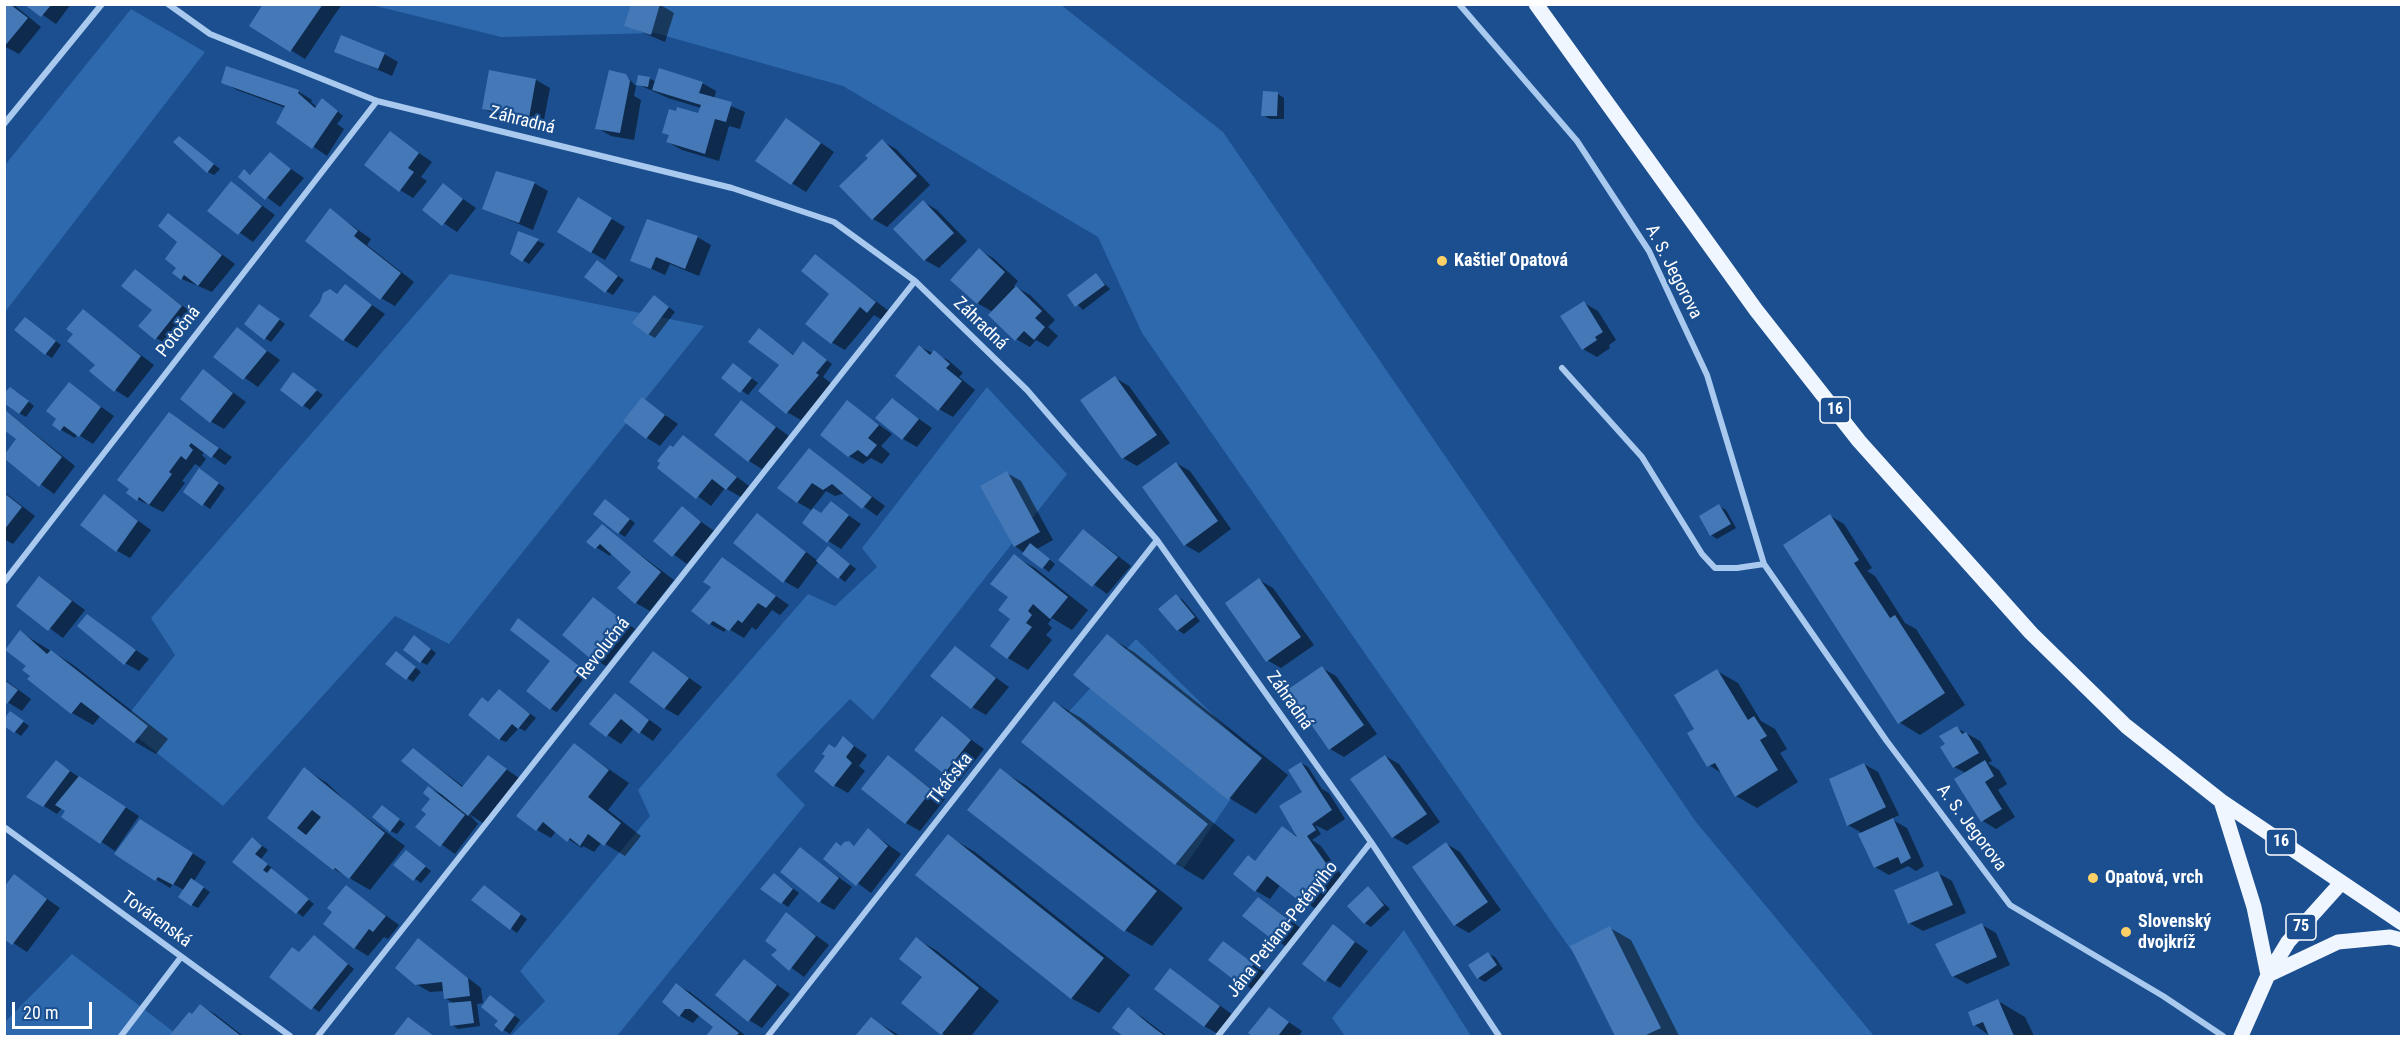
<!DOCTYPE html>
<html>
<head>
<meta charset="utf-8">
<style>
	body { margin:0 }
	#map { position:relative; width:2406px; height:1041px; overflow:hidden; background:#1b4f8f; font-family:"Roboto Condensed",sans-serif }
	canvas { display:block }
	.frame { position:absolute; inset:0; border:6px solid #fff; pointer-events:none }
	.scale { position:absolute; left:12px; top:1002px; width:80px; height:27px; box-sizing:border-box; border:3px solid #fff; border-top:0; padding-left:8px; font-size:18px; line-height:21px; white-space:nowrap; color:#fff; -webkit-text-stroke:4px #1b4f8f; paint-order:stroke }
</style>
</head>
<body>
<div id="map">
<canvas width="2406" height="1041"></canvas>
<div class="frame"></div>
<div class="scale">20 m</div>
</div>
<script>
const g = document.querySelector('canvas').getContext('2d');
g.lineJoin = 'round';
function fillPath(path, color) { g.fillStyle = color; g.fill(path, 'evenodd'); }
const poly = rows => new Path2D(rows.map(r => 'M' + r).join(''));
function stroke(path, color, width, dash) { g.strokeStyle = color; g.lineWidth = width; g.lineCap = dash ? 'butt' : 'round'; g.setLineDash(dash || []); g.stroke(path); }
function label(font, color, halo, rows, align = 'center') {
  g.font = font + ' "Roboto Condensed",sans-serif'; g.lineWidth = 4.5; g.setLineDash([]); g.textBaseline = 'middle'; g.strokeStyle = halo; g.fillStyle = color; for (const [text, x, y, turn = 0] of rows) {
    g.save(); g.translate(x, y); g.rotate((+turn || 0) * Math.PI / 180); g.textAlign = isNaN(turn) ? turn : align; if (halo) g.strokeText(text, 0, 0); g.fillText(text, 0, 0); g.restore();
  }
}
const green = poly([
	[372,5,1061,5,1223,132,1696,822,1874,1036,1631,1036,1142,333,1098,237,843,86,655,33,501,37],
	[131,9,205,52,5,312,5,165],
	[450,274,704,326,449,644,395,616,223,806,121,724,175,655,151,618],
	[987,387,1067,474,873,720,850,699,776,775,805,805,617,1036,511,1036,545,1001,520,971,650,816,638,790,808,594,835,606,877,567,862,548],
	[1136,639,1258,759,1183,869,1035,748],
	[1404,930,1471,1036,1345,1036,1332,1018],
	[72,954,179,1036,5,1036,4,1023]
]);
const shadow = poly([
	[4,4,13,4,41,27,19,54,4,46],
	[27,4,71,4,56,24],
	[265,4,342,4,305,59,251,25],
	[659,4,674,13,665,42,625,25],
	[336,51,384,54,398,62,392,76],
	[227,68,299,92,312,100,311,102,317,107,329,104,343,116,337,124,344,129,327,156,278,122,286,108,237,90,223,82],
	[625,75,636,86,634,96,641,100,634,140,611,136,597,128],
	[649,78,656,82,702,83,716,91,714,99,745,112,740,129,729,126,719,161,682,150,668,142,699,115,701,108,668,98,637,84],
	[536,80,550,88,543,125,497,116,483,108],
	[1278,94,1284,98,1284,119,1270,119,1263,115],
	[800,128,834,152,806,192,757,161],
	[390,133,432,162,421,177,427,181,413,198,400,190],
	[180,138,220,169,214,175,208,172],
	[882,141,896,149,930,185,887,227,873,219,841,186,870,158],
	[270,154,304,178,280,207,240,177,244,171,251,175],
	[232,183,275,215,253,242,209,211],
	[534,183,548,191,533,230,484,209],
	[443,185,476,208,457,232,424,210],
	[579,199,625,227,605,260,591,252],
	[924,202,937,210,967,241,939,268,925,260],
	[330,210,371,239,367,245,414,282,395,306,381,298],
	[169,215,235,264,212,292,182,279,178,268,179,241],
	[519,233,545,244,529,264,511,253],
	[697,237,711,245,699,276,670,264,665,275,632,260],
	[979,250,993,258,1018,281,1014,286,1030,295,1055,320,1048,327,1058,336,1048,347,1036,340,1030,347,1016,339,993,312,977,303],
	[815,256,889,311,882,320,874,315,845,350,831,342,831,293],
	[604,266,624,280,613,295,606,291],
	[135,271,195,315,170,346,156,338,154,310],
	[1096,275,1110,289,1083,310,1069,296],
	[345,286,385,314,357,348,344,340],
	[661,301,675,312,655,338,648,334],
	[1584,303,1598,311,1616,340,1609,345,1610,348,1597,357,1583,349],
	[266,309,285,324,271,342,265,338],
	[83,311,154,365,128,398,115,390,75,334],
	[26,319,61,345,52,358,46,354],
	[237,329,280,360,258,387,215,357],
	[759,330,794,355,804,343,832,364,823,377,832,384,801,420,787,412,782,365],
	[920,347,948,360,963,373,959,377,975,390,953,417,939,409],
	[734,365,758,383,748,395,724,378],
	[204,371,246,402,224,429,210,421],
	[300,378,323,395,310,410,282,390],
	[1115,378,1129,386,1170,443,1137,466,1123,458,1082,401],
	[69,384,114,416,93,444,77,434,75,438,61,430],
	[17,392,34,406,26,417,19,413],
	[642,399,678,424,660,446,647,438],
	[892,400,932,428,917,447,903,439],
	[742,402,789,436,762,469,749,461],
	[847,402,892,434,881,446,890,454,882,464,871,458,863,464,849,456],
	[4,409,75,466,54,494,4,457,18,439,4,428],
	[183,422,232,457,225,465,205,451,202,455,206,459,200,467,195,464,182,481,185,483,163,512,137,499],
	[684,436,749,486,741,497,725,488,711,506,659,467],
	[810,450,885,506,877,516,845,493,835,496,826,491,812,509,822,515,831,503,861,524,841,549,828,541,813,511,797,502],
	[1176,463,1190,471,1231,529,1199,553,1185,545],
	[1007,473,1021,481,1053,540,1037,549,1055,564,1049,572,1015,546],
	[206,474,225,488,210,509,185,491],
	[4,492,35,516,13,544,4,539],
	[104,496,151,530,130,558,116,550],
	[612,505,635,523,625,537,619,533],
	[1719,506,1726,510,1736,528,1717,539,1711,535],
	[682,508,714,531,687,564,655,541],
	[757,515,818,561,835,552,856,569,845,582,819,561,798,589,784,581],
	[1830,516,1844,524,1872,568,1867,571,1875,576,1905,623,1916,629,1965,705,1920,735,1899,722],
	[602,526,674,580,650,611,636,603,633,572,612,553,610,556,588,542],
	[1084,530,1131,566,1107,594,1060,560],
	[1014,556,1035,568,1088,610,1072,630,1052,618,1048,624,1052,628,1046,635,1052,640,1028,670,1008,658,1012,619,1010,597],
	[722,559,789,605,780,615,772,610,756,630,752,627,744,638,727,628,724,632,710,624,713,587],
	[40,577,85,610,63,638,18,605],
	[1259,580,1273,588,1314,645,1281,668,1267,660],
	[1176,596,1183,600,1200,621,1184,634,1178,630],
	[593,599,635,629,606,666,592,658],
	[87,616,149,659,139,671,125,663],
	[525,624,588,673,557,712,551,709,552,661],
	[20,632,72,664,168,739,156,754,135,742,101,715,93,725,72,713,29,679,32,675],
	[1107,636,1134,652,1288,775,1256,814,1229,798],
	[421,641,436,653,427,665,421,662],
	[955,648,1009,687,986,715,972,707],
	[654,653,702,687,678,716,664,708],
	[403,657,421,672,413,682,407,678],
	[1322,668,1336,676,1377,734,1344,757,1330,749],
	[1717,671,1738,683,1761,721,1775,729,1787,749,1780,753,1798,782,1757,808,1736,796,1723,774,1709,765,1696,729],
	[4,679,31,699,22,711,4,700],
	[499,691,536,718,525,731,519,728,506,742,499,739,489,703],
	[615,695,662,729,653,741,634,728,621,744,591,724],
	[1054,702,1081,718,1235,840,1203,880,1176,864,1023,742],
	[17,717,29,726,21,736,4,724],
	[942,718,984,749,959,781,916,750],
	[1957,728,1980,741,1992,761,1988,763,1999,770,2007,784,1998,790,2015,817,1996,829,1983,821,1956,779,1966,773,1954,767,1947,745],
	[843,738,867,755,859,766,865,771,848,793,834,785,836,750],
	[574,745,629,783,608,810,641,836,625,856,602,842,594,852,583,846,582,848,556,831,551,838,537,830],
	[413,749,464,787,489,757,519,778,483,823,469,814,478,824,455,854,417,827,428,813,432,799,429,788,447,797],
	[1385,756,1399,764,1440,822,1407,845,1393,837],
	[889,757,945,799,920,831,906,823],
	[56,762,139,816,115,851,63,816,67,810,62,808,57,814,28,796],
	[1301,763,1308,767,1322,789,1329,793,1345,819,1327,831,1315,825,1321,834,1312,840,1321,846,1343,877,1317,910,1281,884,1270,899,1256,891,1256,862,1283,828,1302,839,1305,792],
	[1864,764,1878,772,1899,815,1891,819,1907,828,1924,866,1916,871,1908,866,1889,875,1875,867,1864,834,1848,825],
	[304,769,327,783,350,805,405,846,370,890,334,869,269,818],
	[1000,770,1027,786,1183,908,1152,946,1125,930],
	[383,807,405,824,397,834,390,831],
	[155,829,206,862,194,881,210,892,198,908,192,905,184,890,173,884,170,888,116,854],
	[868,830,901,854,871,893,825,859,849,843,855,846],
	[948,836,975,852,1130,975,1099,1013,1071,998],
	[253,839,268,850,261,859,273,869,272,871,314,904,303,917,234,862],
	[1447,844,1460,852,1501,910,1469,933,1455,925],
	[800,849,852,887,834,910,820,902],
	[406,851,431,871,421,883,395,865],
	[1938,873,1952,881,1966,913,1923,931,1909,923],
	[774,874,799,893,788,907,762,888],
	[14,876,60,908,27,952,4,937],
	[346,886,399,925,388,939,384,937,368,956,355,948],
	[1368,888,1390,909,1371,927,1365,923],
	[490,890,527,919,517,933,473,900],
	[1259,898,1302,929,1287,947,1274,939],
	[787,914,829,945,804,977,774,955,779,950],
	[1982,925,1996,933,2010,965,1967,984,1953,976],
	[1333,926,1368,951,1340,988,1326,980],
	[1610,928,1631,940,1679,1036,1616,1036,1572,947],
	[917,939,937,951,999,1001,971,1036,946,1036,903,1003,924,977],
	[419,940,481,988,483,1003,477,1004,480,1026,458,1029,452,1025,455,1004,445,998,444,991,430,992,416,984],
	[320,941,354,969,319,1012,271,976],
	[1223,943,1267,973,1253,990,1210,960],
	[1488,954,1495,957,1503,969,1485,982,1478,978],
	[744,961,790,994,762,1028,749,1020],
	[1171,970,1233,1015,1218,1034,1204,1026],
	[676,985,690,992,746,1036,708,1036,716,1027,699,1016,693,1023,679,1015],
	[497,1001,520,1020,510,1034,496,1025,500,1021],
	[1998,1001,2025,1017,2034,1036,1990,1036,1975,1025],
	[201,1006,215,1014,243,1036,171,1036,190,1014,193,1016],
	[1128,1009,1142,1017,1167,1036,1125,1036,1114,1027],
	[1269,1009,1302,1031,1299,1036,1255,1036,1250,1033],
	[409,1019,415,1022,433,1036,395,1036],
	[871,1019,892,1031,900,1036,857,1036]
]);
const building = poly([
	[263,4,323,4,290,52,249,26],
	[631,4,660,4,651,35,624,26],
	[4,5,11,5,28,18,4,47],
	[25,5,51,5,41,17],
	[341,35,385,53,378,69,334,52],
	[226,66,299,90,298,93,315,108,322,98,338,111,312,149,276,123,285,106,221,83],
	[659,68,703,82,699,93,732,102,726,122,715,119,705,154,666,142,669,135,662,133,669,109,676,111,677,107,698,113,701,105,652,90],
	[489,70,536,79,529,118,482,109],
	[609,70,626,74,630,81,620,133,595,129],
	[638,75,650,77,648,87,636,85],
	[1263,91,1278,92,1277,116,1261,116],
	[786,118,821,143,791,185,755,161],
	[390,131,419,153,408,168,414,172,399,192,364,165],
	[179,136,214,164,207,173,173,142],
	[882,139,917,176,872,220,839,186,868,158,865,156],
	[270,152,291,169,265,200,238,177,244,169,250,175],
	[496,171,535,182,519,223,482,209],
	[231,181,262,206,238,235,207,211],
	[443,183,463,199,442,226,422,210],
	[578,197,612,218,591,253,557,232],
	[923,200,954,233,924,261,893,229],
	[330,208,358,231,354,236,401,273,380,300,305,241],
	[168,213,222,255,198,286,184,275,181,280,172,273,176,268,165,259,177,242,158,226],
	[647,219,698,236,685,269,656,257,651,269,630,261],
	[518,231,539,239,522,262,510,254],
	[979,248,1005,272,977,304,950,280],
	[815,254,876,302,867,313,860,307,831,344,805,324,829,294,801,271],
	[597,260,618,276,605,293,584,277],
	[135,269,182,306,155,340,138,326,152,310,121,286],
	[1096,273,1105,285,1075,307,1067,295],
	[345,284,372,305,343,341,309,316,320,302,323,293,330,289,337,294],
	[1016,286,1042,311,1035,318,1045,327,1034,340,1024,331,1015,341,988,315],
	[654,295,669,307,648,335,632,323],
	[1584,301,1603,332,1595,337,1597,340,1582,350,1560,316],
	[259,304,280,319,264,340,244,324],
	[83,309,141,356,114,392,89,371,95,365,67,341,73,334,66,329],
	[25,317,56,341,45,355,14,330],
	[237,327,267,351,243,380,213,357],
	[759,328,793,355,803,341,827,360,816,373,819,375,786,414,758,391,779,365,748,342],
	[919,345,930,355,934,350,950,364,946,368,962,381,938,411,895,376],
	[733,363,752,378,740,393,721,378],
	[203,369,233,393,210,423,180,399],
	[293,372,317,390,302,407,280,390],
	[1115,376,1157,435,1122,459,1080,400],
	[69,382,101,407,79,437,64,426,60,431,52,425,56,419,46,411],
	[10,387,29,401,19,414,4,403,4,393],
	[642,397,665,415,646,439,623,421],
	[892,398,919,419,902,440,875,418],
	[741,400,776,427,748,462,714,435],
	[847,400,879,425,868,438,877,445,867,457,858,450,848,457,820,435],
	[4,409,62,457,39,487,5,459,5,454,16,439,4,430],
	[169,412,219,448,211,458,191,443,189,446,193,450,186,460,181,456,169,472,172,474,149,505,139,497,137,501,126,493,129,489,117,480],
	[683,435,737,477,726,490,712,479,696,499,657,468,660,463,657,461,670,445,673,447],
	[809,448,872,497,862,509,832,484,823,490,812,483,797,503,777,488],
	[1176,462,1218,521,1184,546,1142,487],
	[199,468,219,483,202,506,183,492],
	[1007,471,1040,532,1014,547,980,486],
	[4,493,22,507,4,530],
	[104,494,138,521,116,552,80,525],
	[605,499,630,519,618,534,593,514],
	[831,501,849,515,827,543,802,523,813,508,821,513],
	[1719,504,1731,524,1710,536,1699,516],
	[682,506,701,522,672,557,653,541],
	[757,513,806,552,783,583,733,543],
	[1830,514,1859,560,1854,563,1890,618,1895,615,1945,693,1898,724,1783,545],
	[602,524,661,572,635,604,617,588,631,572,600,544,595,549,586,542],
	[1083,529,1118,557,1092,587,1058,560],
	[1030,543,1050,559,1042,569,1022,554],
	[828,546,850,564,838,579,816,561],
	[1014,554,1068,597,1050,619,1033,604,1028,611,1032,615,1026,623,1032,627,1007,659,990,646,1010,619,998,610,1008,597,990,584],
	[722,557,776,596,766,608,758,603,742,623,738,620,729,631,713,621,709,625,691,611,711,587,703,582],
	[39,576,72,601,48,631,16,606],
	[1259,578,1301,637,1266,662,1225,603],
	[1176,594,1195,617,1177,631,1158,609],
	[593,597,622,620,591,659,562,635],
	[87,614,136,650,124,665,77,626],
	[518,618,583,669,550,710,526,691,550,661,510,630],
	[20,630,47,654,51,650,148,726,134,743,81,702,71,714,27,679,30,676,22,670,26,666,5,650],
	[1107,634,1262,758,1228,800,1073,675],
	[414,635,431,649,420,663,403,650],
	[955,646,996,678,971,709,930,676],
	[396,651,416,667,406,680,385,664],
	[653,651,689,678,664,709,629,682],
	[1322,666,1364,725,1329,750,1287,690],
	[1717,669,1748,720,1754,716,1767,736,1760,740,1778,770,1735,797,1715,763,1707,767,1687,733,1694,729,1674,695],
	[4,680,18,690,7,704,4,702],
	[499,689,530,714,518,729,512,724,499,740,468,715,482,697,488,702],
	[615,693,649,720,639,734,621,719,606,737,589,724],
	[1054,701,1208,824,1175,865,1021,742],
	[10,711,24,721,14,733,4,726,4,719],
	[942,716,971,740,944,774,914,750],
	[1957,726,1962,734,1966,732,1979,753,1953,768,1940,747,1945,744,1939,736],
	[843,736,854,746,846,757,852,763,833,787,814,771,825,756,822,754,829,744,835,748],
	[574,743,609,770,588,797,621,823,604,846,588,834,580,846,570,838,567,842,543,822,536,831,516,816],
	[413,748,462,787,488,755,507,769,468,816,401,761],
	[888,755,932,790,905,824,861,789],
	[1385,755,1427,814,1392,838,1350,779],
	[56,760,70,771,43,807,26,797],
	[1985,760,1994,776,1985,782,2002,809,1981,822,1954,779],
	[1301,762,1332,810,1312,824,1316,830,1307,836,1330,869,1302,903,1267,876,1255,892,1233,874,1248,855,1255,861,1282,826,1297,837,1279,806,1302,792,1288,770],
	[1864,763,1886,807,1847,826,1829,779],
	[304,767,385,833,349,879,335,868,333,870,267,818],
	[312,810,321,817,306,835,297,828],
	[1000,768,1157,891,1124,932,967,810],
	[79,776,126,807,100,844,61,817,65,811,55,805],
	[428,786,465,815,440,847,415,827,426,814,421,810,430,799,423,793],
	[382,805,400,819,390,832,372,817],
	[1893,818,1911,858,1901,864,1898,857,1874,868,1858,834],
	[140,819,193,853,173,885,158,877,155,881,114,854],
	[868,828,888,846,856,886,823,859,836,842,841,846,844,842,849,841,854,846],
	[948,834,1104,958,1071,999,915,875],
	[252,837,262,846,255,854,268,864,263,870,267,873,271,868,309,899,296,914,232,862],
	[1446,842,1488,902,1454,926,1412,867],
	[800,847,839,878,819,903,780,872],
	[406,850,426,866,413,881,393,865],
	[1938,871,1953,905,1908,924,1894,890],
	[774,873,793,889,781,904,760,889],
	[14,874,47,899,12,945,4,939,4,887],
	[191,878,204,887,191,906,178,897],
	[346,885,386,916,373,932,369,929,354,949,323,924,332,912,327,908],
	[484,885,521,914,510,930,471,900],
	[1368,886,1384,905,1364,924,1347,906],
	[1258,897,1289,920,1273,940,1242,916],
	[786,912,816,936,789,971,771,955,777,950,765,941],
	[1982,923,1997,957,1952,977,1935,944],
	[1333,924,1355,942,1325,982,1302,964],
	[1610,926,1661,1028,1644,1036,1615,1036,1570,946],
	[314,935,348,964,311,1010,269,977,292,947,299,952],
	[916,937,979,988,941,1035,901,1003,922,977,899,959],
	[418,938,468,978,470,996,444,999,442,982,415,985,395,968],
	[1223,941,1254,964,1238,983,1208,960],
	[1488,952,1497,965,1477,979,1468,965],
	[744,959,777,985,748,1022,715,995],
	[1170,968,1220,1006,1204,1027,1154,989],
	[676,983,739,1033,736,1036,706,1036,713,1027,690,1009,685,1009,679,1017,662,1002],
	[490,995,515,1015,502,1032,494,1025,498,1021,481,1007],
	[1998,999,2014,1036,1989,1036,1983,1022,1973,1026,1968,1012],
	[471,1001,474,1023,450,1026,448,1003],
	[200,1004,241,1036,169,1036,189,1012,192,1014],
	[1128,1007,1154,1028,1165,1036,1123,1036,1112,1028],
	[1269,1007,1289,1022,1278,1036,1252,1036,1248,1033],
	[408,1017,434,1036,393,1036],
	[871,1017,896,1036,855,1036]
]);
const street = poly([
	[168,4,210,34,377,101,732,188,834,222,915,281,1027,390,1157,540,1371,842,1499,1036],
	[1459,4,1577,141,1649,251,1707,375,1764,564,1886,740,2010,905,2163,996,2223,1036],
	[4,124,102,4],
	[1562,368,1642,457,1702,554,1715,568,1737,568,1764,564],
	[4,582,377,101],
	[4,827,290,1036],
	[121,1036,181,957],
	[318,1036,915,281],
	[768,1036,1157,540],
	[1218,1036,1371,842]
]);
const primary = poly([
	[1536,4,1756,310,1859,441,2031,633,2126,726,2221,801,2402,923],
	[2221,801,2254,907,2268,975],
	[2268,975,2338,942,2390,937,2402,940],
	[2241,1036,2268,975,2288,942,2341,883]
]);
const markers = [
	[1442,261,6,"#ffd166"],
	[2093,878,6,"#ffd166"],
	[2126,932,6,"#ffd166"]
];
const shields = [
	[1835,410,30],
	[2281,842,30],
	[2301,927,30]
];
const shieldNames = [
	["16",1835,410],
	["16",2281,842],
	["75",2301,927]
];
const streetNames = [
	["Záhradná",522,121,14],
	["A. S. Jegorova",1673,272,63],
	["Záhradná",980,324,44],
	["Potočná",179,332,-52],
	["Revolučná",604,649,-52],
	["Záhradná",1289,701,55],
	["Tkáčska",951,779,-52],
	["A. S. Jegorova",1971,828,53],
	["Továrenská",156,920,36],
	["Jána Petiana-Petényiho",1283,930,-52]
];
const poiNames = [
	["Kaštieľ Opatová",1454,261],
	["Opatová, vrch",2105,878],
	["Slovenský",2138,922],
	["dvojkríž",2138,943]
];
fillPath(green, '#2e69ad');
fillPath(shadow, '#0007');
fillPath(building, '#4478b7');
stroke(street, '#a9c9ee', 6);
stroke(primary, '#f0f6ff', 15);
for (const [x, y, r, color] of markers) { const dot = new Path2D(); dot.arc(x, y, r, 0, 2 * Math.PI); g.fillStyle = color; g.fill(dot); stroke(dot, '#1b4f8f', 2); }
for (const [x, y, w] of shields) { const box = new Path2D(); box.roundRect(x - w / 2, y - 13, w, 26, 4.5); g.fillStyle = '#1b4f8f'; g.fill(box); stroke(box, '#fff', 1.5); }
label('bold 16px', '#fff', null, shieldNames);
label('18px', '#fff', '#1b4f8f', streetNames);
label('bold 18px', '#fff', '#1b4f8f', poiNames, 'left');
</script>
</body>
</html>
